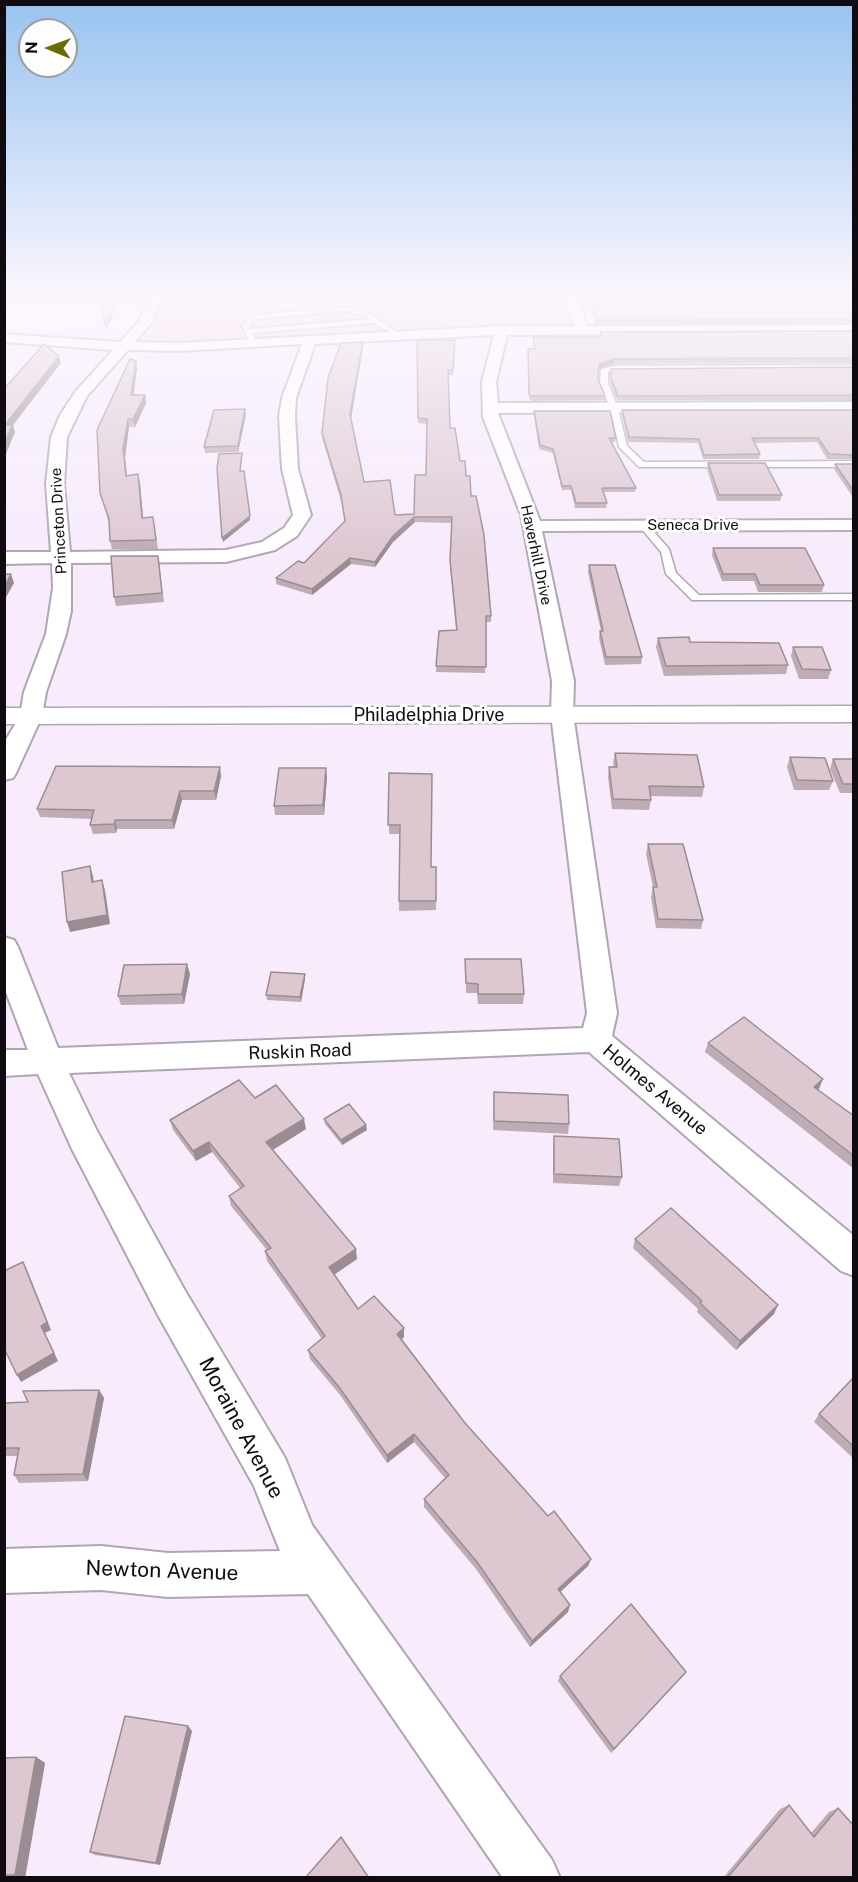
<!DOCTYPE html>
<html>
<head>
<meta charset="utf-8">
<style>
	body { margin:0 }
	#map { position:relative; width:858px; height:1882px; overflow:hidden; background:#f7ebfc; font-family:"Public Sans",sans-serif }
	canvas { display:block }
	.frame { position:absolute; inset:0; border:6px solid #0f0b10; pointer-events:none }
	.north { position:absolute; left:18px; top:18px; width:60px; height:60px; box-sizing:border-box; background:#fdfdfd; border:2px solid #9e9c9e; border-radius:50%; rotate:271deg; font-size:16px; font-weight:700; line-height:24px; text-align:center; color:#0f0b10 }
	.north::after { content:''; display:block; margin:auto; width:21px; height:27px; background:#6b6904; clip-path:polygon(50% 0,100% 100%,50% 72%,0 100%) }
</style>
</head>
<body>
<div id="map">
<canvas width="858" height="1882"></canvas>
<div class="frame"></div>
<div class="north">N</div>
</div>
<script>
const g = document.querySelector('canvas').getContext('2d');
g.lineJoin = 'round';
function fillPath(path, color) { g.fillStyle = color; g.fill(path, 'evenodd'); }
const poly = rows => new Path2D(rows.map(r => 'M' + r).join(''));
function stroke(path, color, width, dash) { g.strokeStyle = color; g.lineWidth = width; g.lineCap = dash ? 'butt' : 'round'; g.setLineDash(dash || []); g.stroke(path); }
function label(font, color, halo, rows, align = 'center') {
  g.font = font + ' "Public Sans",sans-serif'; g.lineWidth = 6; g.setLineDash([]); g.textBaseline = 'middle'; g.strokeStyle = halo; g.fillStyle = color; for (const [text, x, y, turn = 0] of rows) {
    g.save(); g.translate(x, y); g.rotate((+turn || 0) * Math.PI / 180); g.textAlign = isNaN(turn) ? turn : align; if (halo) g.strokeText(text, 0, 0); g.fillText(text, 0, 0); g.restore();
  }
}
const green = poly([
	[155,292,569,292,582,330,123,346]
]);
const lane = poly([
	[571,294,629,294,632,296,629,298,569,297,571,294],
	[854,294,854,298,737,298,734,296,737,294,854,294],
	[346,307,367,312,400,334,394,335,375,323,252,333,257,343,253,345,249,343,242,325,253,315,346,307],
	[346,311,363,315,370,319,250,329,249,325,255,319,346,311],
	[854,365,854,369,614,370,608,372,608,383,618,408,627,446,644,462,854,461,854,467,639,467,619,447,610,408,600,383,601,369,614,366,854,365],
	[641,524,647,524,669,549,676,573,699,595,854,594,854,600,692,600,666,574,661,552,641,528,641,524]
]);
const street = poly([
	[153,292,165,292,151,323,135,342,180,343,502,326,574,326,563,292,575,292,587,326,854,325,854,333,507,335,496,382,498,403,854,402,854,412,498,413,540,521,854,520,854,530,542,531,574,681,573,714,617,1013,612,1036,854,1236,854,1276,841,1271,589,1052,69,1073,97,1131,184,1289,285,1458,312,1525,552,1860,560,1878,503,1878,308,1594,168,1597,101,1590,4,1593,4,1549,101,1546,168,1553,280,1551,254,1486,158,1315,72,1149,38,1074,4,1076,4,1050,28,1050,4,987,4,937,14,940,18,947,58,1048,583,1028,587,1013,551,714,552,681,521,515,483,417,482,382,494,335,315,344,296,398,295,416,298,469,311,515,297,536,275,550,226,562,71,563,71,611,66,634,46,692,42,716,16,773,13,778,4,780,4,743,20,716,24,692,46,634,53,588,52,563,4,564,4,552,51,552,46,484,51,437,60,415,76,391,113,350,4,342,4,334,120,342,138,322,153,292],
	[302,344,282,398,279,416,282,469,293,515,284,528,262,542,226,550,70,552,64,484,67,437,87,396,128,350,180,351,302,344]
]);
const secondary = poly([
	[854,706,854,722,4,724,4,708,854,706]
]);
const wall = poly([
	[608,295,854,296,854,323,595,324,591,309,591,304,609,305,608,299],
	[854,331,854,363,614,364,599,369,598,379,605,396,605,400,532,401,529,399,528,353,534,349,533,337,599,337,600,332],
	[417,340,455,340,453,375,448,375,450,428,460,461,466,476,471,496,491,616,491,622,486,622,485,673,436,672,439,631,456,630,450,566,452,523,415,522,393,542,375,567,351,564,312,595,276,584,276,578,304,563,345,522,341,501,322,438,322,433,363,347,351,417,364,482,395,515,414,514,426,475,427,424,418,423],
	[136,361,137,368,134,395,145,395,146,403,135,427,129,427,125,457,127,475,140,483,143,518,153,517,158,549,112,549,110,541,109,523,100,493],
	[854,367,854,400,617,400,610,383,611,369],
	[622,410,854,410,854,459,827,459,817,442,754,443,760,454,759,459,703,459,698,443,628,442,622,415],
	[534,411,616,438,615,442,611,442,636,488,635,492,603,492,607,503,606,508,575,508,571,490,562,490,553,453,539,449,534,415],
	[246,415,238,452,205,453,204,447],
	[708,463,782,495,780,501,717,501,707,469],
	[835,464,854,464,854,499,834,469],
	[713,548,824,585,822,592,758,592,754,581,722,581,712,555],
	[158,556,164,602,116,606,114,597],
	[589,565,642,657,641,664,605,665,599,638,600,631,601,631,588,572],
	[658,638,788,665,786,674,664,676,656,647],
	[793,647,831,670,828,679,799,679,791,656],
	[615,753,704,787,702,797,650,796,651,800,649,810,612,809,608,777,609,767,614,767,613,763],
	[790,757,833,781,829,790,794,790,787,767],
	[833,759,854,759,854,793,840,793,830,769],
	[389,773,431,867,436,867,436,910,399,911,400,834,389,834],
	[221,776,216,800,182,800,174,829,117,829,116,833,93,834,90,825,92,819,40,817,37,809],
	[327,777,324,815,275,815,274,806],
	[648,844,703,920,701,929,656,928,651,897,653,887,646,854],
	[465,959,524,994,523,1004,478,1004,477,993,466,993],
	[190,974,184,1004,121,1005,118,996],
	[305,974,305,979,301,1002,267,1000,266,995],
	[708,1043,819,1089,818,1090,854,1116,854,1169,705,1052],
	[494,1092,569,1124,568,1134,493,1130],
	[255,1098,306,1129,272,1150,357,1259,334,1274,358,1309,404,1337,402,1339,465,1423,548,1516,591,1559,588,1566,560,1592,568,1612,530,1647,476,1569,424,1507,424,1499,445,1478,414,1442,387,1463,340,1395,310,1359,308,1350,322,1339,267,1261,265,1251,267,1250,231,1206,229,1196,240,1188,212,1152,196,1161,173,1130,170,1120],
	[324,1119,367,1130,342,1145,325,1124],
	[554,1136,622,1177,619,1186,553,1183,553,1145],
	[635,1239,774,1314,736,1350,697,1312,698,1309,633,1248],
	[854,1377,854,1459,814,1422,819,1414],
	[99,1390,104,1398,88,1481,19,1483,14,1475,18,1456,4,1456,4,1403,28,1402],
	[686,1672,611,1753,558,1681,560,1676],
	[188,1726,192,1731,160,1865,95,1855,90,1852],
	[36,1757,45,1763,25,1878,4,1878,4,1758],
	[789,1805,811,1833,829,1812,838,1808,854,1878,723,1878,780,1809]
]);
const shadedWall = poly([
	[120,292,122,292,106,331,105,326],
	[251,292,327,292,328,294,252,301],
	[363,342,363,347,351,419,350,414],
	[59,356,61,363,13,425,15,432,6,454,4,467,5,425],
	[614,359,614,364,599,369,599,364],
	[136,361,137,368,132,403,131,395],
	[145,395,146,403,135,427,133,419],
	[245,409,246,415,238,452,238,446],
	[128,419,129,427,125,457,128,484,123,449],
	[138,474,140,483,144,527,142,518],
	[250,516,250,520,223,542,222,538],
	[414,517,415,522,393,542,375,567,375,562,393,536],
	[350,558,351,564,312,595,312,589],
	[11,574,14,583,4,601,4,587],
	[220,767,221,776,216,800,214,791],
	[326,768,327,777,324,815,323,805],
	[180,791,182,800,174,829,172,820],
	[115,820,117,829,116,833,114,824],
	[90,866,93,876,95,892,92,882],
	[102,880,105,890,110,924,70,932,67,922],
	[187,964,190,974,184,1004,182,994],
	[305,974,305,979,301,1002,300,997],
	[823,1079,819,1089,810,1096,814,1087],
	[304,1119,306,1129,268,1153,266,1142],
	[366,1125,367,1130,342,1145,341,1140],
	[209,1142,212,1152,196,1161,193,1151],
	[356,1249,357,1259,331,1277,329,1267],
	[23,1262,27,1270,51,1330,45,1333,58,1361,21,1382,17,1375,41,1326],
	[778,1305,774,1314,736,1350,740,1341],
	[404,1328,404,1337,398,1343,397,1334],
	[99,1390,104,1398,88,1481,83,1474],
	[414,1434,414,1442,387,1463,387,1455],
	[591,1559,588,1566,556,1596,558,1589],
	[570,1605,568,1612,530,1647,532,1641],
	[686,1672,682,1677,611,1753,614,1749],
	[188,1726,192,1731,160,1865,156,1863],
	[36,1757,45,1763,25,1878,24,1878,15,1875]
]);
const building = poly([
	[100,292,120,292,105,326,100,292],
	[608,295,854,296,854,319,596,320,591,304,611,305,608,295],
	[854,331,854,358,614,359,599,364,598,379,605,396,532,396,529,395,528,349,535,349,533,337,601,337,600,332,854,331],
	[417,340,455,340,453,370,448,370,450,428,455,428,460,461,465,461,466,476,470,476,471,496,476,496,484,535,491,616,486,616,486,667,436,666,439,631,457,630,450,560,452,517,414,517,393,536,375,562,350,558,312,589,276,578,298,561,304,563,345,521,341,495,322,433,328,378,341,343,363,342,350,414,364,482,390,480,395,515,414,514,415,475,426,475,427,419,418,418,417,340],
	[44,344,59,356,5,425,12,425,4,445,4,389,44,344],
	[130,359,136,361,131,395,145,395,133,419,128,419,123,449,126,476,138,474,142,518,153,517,156,540,110,541,109,519,100,493,97,430,130,359],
	[854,367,854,395,618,396,611,378,611,369,854,367],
	[245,409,238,446,204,447,214,410,245,409],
	[622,410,854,410,854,455,829,454,818,438,752,438,760,454,704,455,699,439,629,437,622,410],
	[534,411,610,411,616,438,609,438,636,488,602,488,607,503,576,503,571,486,562,486,553,449,540,445,534,411],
	[242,453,240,471,244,471,250,516,222,538,217,468,219,454,242,453],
	[708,463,765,463,782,495,719,495,708,463],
	[835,464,854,464,854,492,835,464],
	[713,548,805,548,824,585,760,585,755,574,723,574,713,548],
	[111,556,158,556,162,593,114,597,111,556],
	[589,565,615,565,642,657,606,657,600,631,603,631,589,565],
	[4,574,11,574,4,587,4,574],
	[689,637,690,642,779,643,788,665,666,666,658,638,689,637],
	[793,647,822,647,831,670,802,669,793,647],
	[615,753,697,755,704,787,649,786,651,800,613,799,609,767,617,767,615,753],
	[790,757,825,758,833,781,797,780,790,757],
	[833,759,854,759,854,784,843,784,833,759],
	[56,766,220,767,214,791,180,791,172,820,115,820,114,824,90,825,94,810,37,809,56,766],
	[279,768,326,768,323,805,274,806,279,768],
	[389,773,432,774,431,867,436,867,436,901,399,901,400,825,388,825,389,773],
	[648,844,683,844,703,920,658,919,653,887,657,887,648,844],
	[90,866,92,882,102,880,107,915,67,922,62,872,90,866],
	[465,959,521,959,524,994,478,994,478,984,466,983,465,959],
	[187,964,182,994,118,996,124,965,187,964],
	[271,972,305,974,300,997,266,995,271,972],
	[744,1017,823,1079,814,1087,854,1116,854,1156,708,1043,744,1017],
	[239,1080,255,1098,276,1085,304,1119,266,1142,356,1249,329,1267,358,1309,374,1296,404,1328,397,1334,465,1423,548,1516,554,1511,591,1559,558,1589,570,1605,532,1641,477,1562,424,1499,449,1475,414,1434,387,1455,339,1387,308,1350,325,1336,265,1251,271,1248,229,1196,244,1186,209,1142,193,1151,170,1120,239,1080],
	[494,1092,568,1095,569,1124,494,1121,494,1092],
	[349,1104,366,1125,341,1140,324,1119,349,1104],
	[554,1136,619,1139,622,1177,554,1174,554,1136],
	[671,1208,778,1305,740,1341,700,1303,702,1301,635,1239,671,1208],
	[23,1262,47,1322,41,1326,54,1353,17,1375,4,1348,4,1271,23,1262],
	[854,1377,854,1447,819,1414,854,1377],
	[99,1390,83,1474,14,1475,19,1448,4,1448,4,1403,28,1402,23,1391,99,1390],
	[631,1604,686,1672,614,1749,560,1676,631,1604],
	[125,1716,188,1726,156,1863,90,1852,125,1716],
	[36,1757,15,1875,4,1875,4,1758,36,1757],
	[789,1805,814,1837,838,1808,854,1826,854,1878,727,1878,789,1805],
	[341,1837,369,1878,305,1878,341,1837]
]);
const farStreetnames = [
	["Princeton Drive",59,521,-93],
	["Seneca Drive",693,525],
	["Haverhill Drive",536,555,78]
];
const streetNames = [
	["Philadelphia Drive",429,715],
	["Ruskin Road",300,1052,-2],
	["Holmes Avenue",655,1090,40]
];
const nearStreetnames = [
	["Moraine Avenue",241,1428,62],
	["Newton Avenue",162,1571,2]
];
fillPath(green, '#fcd3d3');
stroke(lane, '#b0a5b5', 3);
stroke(street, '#b0a5b5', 4);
stroke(secondary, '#b0a5b5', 3);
fillPath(lane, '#fff');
fillPath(street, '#fff');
fillPath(secondary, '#fff');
fillPath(wall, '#beacb5');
fillPath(shadedWall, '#9b8c93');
fillPath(building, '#ddc8d2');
stroke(building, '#9b8c93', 1.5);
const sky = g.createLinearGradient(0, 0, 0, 555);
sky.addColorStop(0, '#98c3f0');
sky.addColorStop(0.53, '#fbf6fe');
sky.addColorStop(1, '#fbf6fe00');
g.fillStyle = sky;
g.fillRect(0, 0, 858, 555);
label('15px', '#0f0b10', '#fdfdfd', farStreetnames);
label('18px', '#0f0b10', '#fdfdfd', streetNames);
label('21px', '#0f0b10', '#fdfdfd', nearStreetnames);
</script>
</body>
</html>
